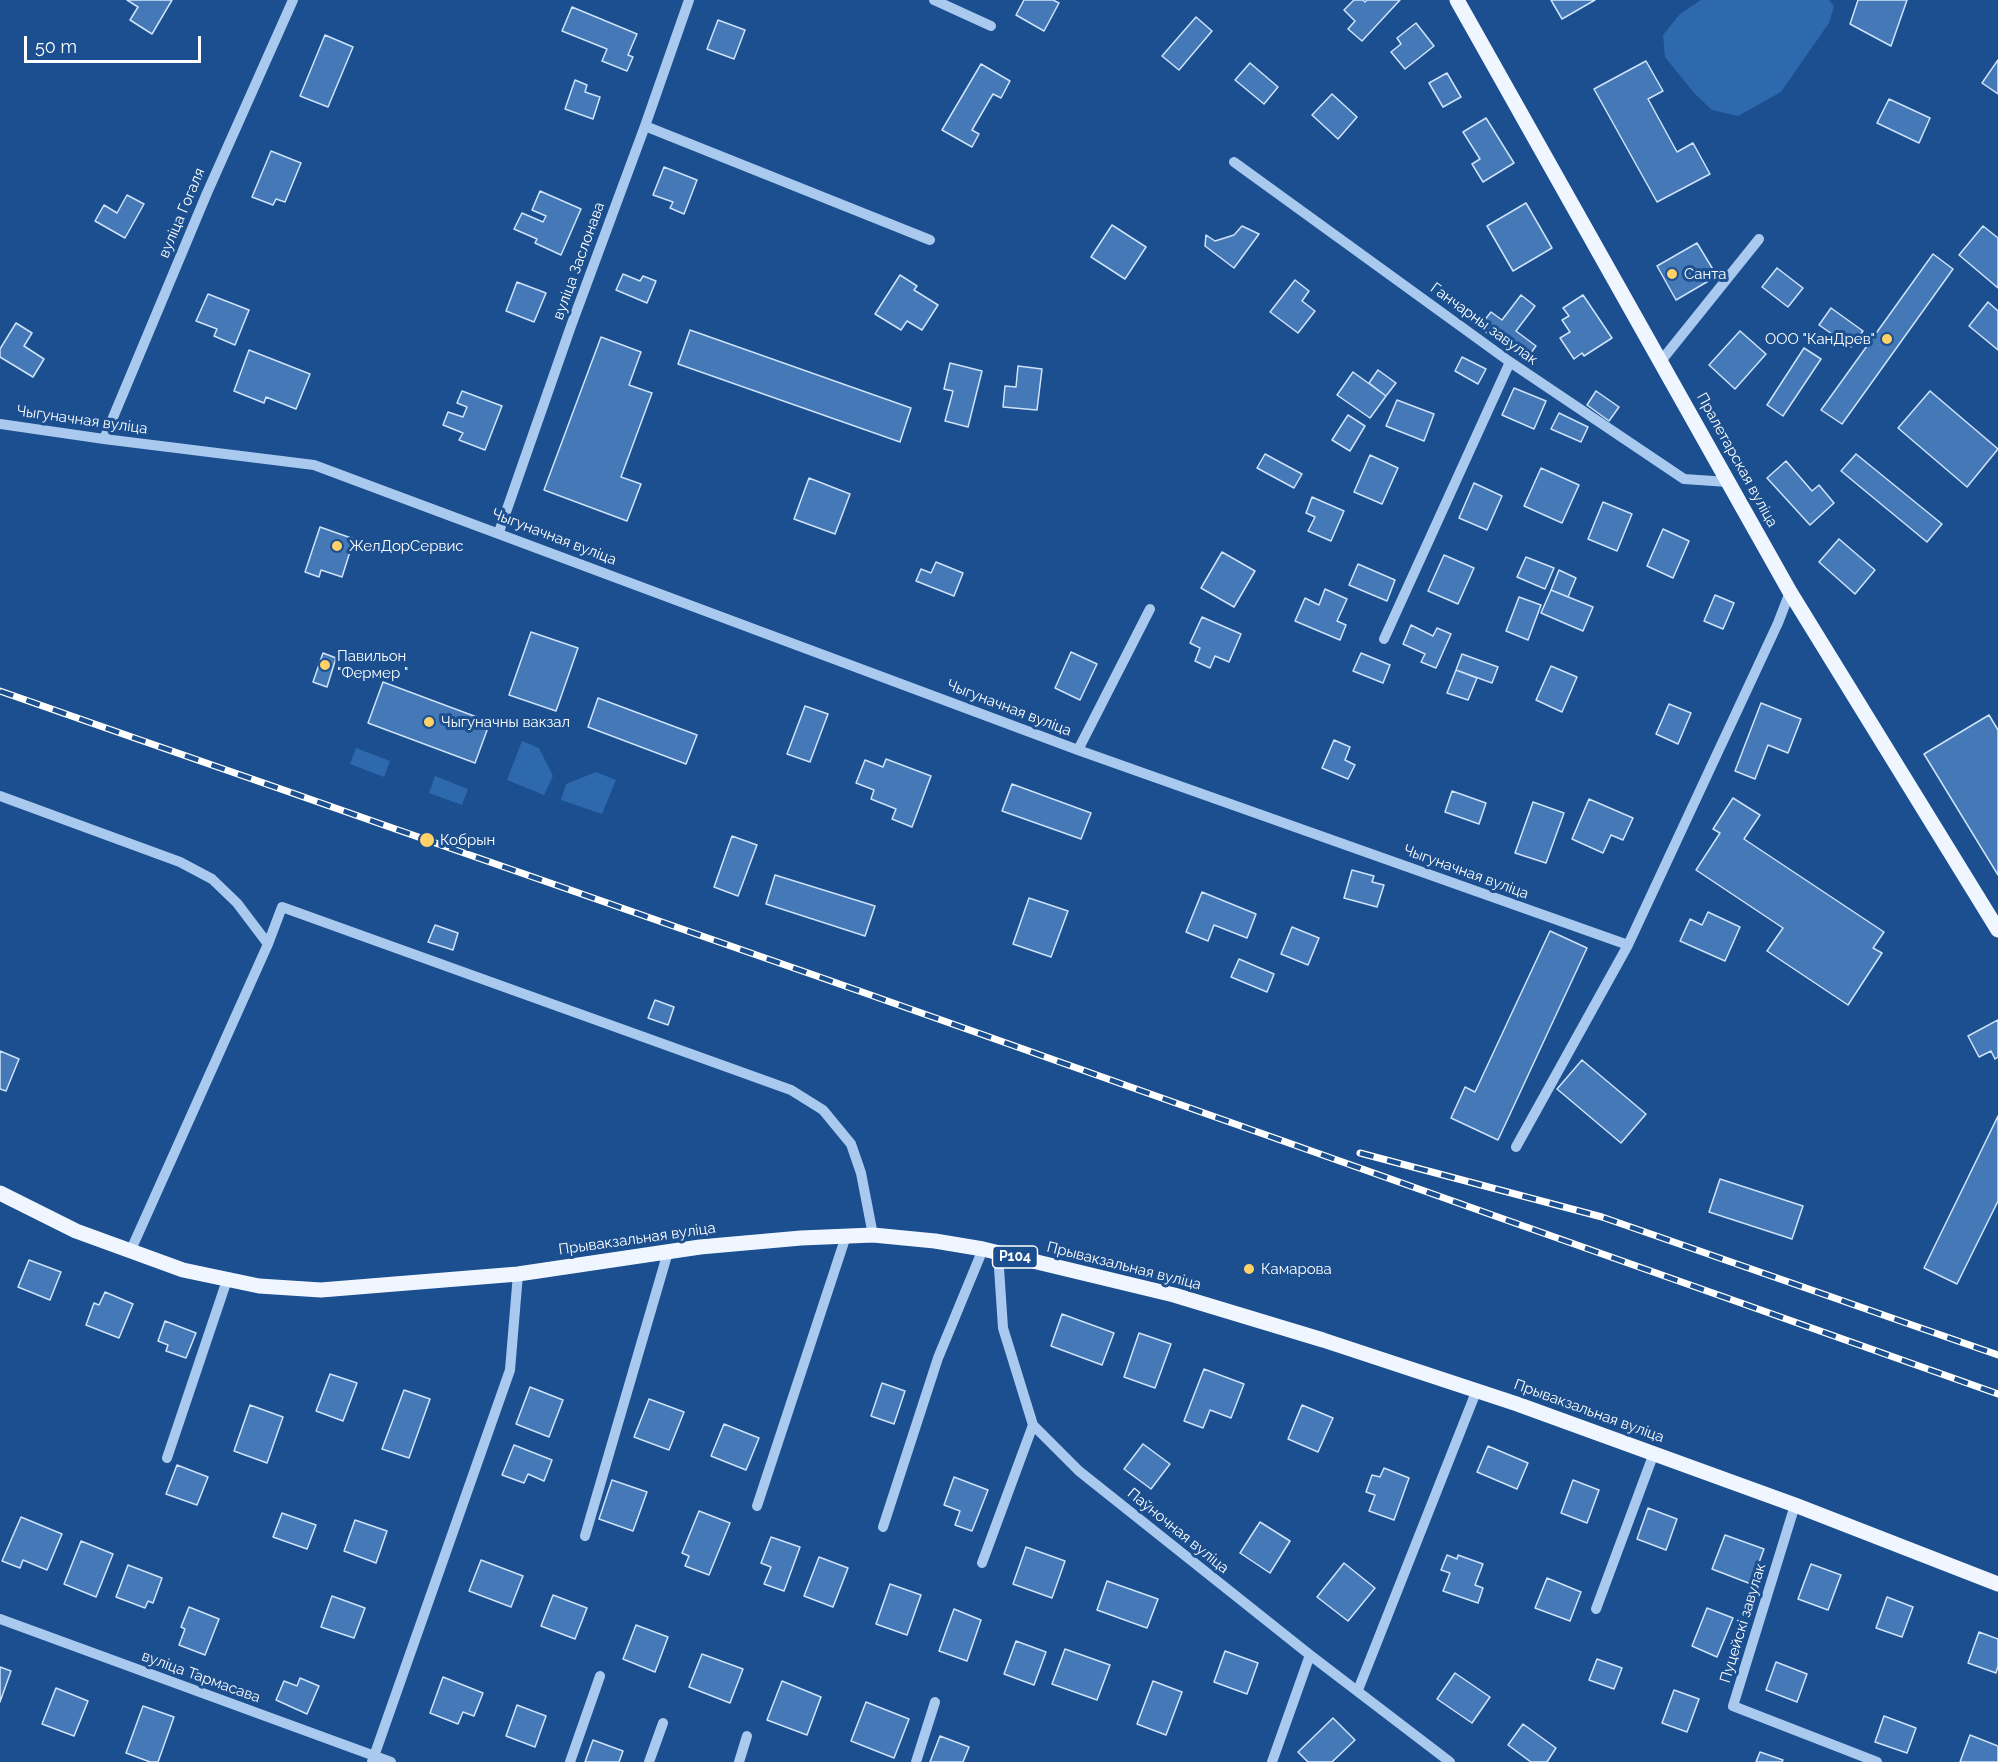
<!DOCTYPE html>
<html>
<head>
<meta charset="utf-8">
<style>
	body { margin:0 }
	#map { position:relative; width:1998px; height:1762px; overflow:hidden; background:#1b4f8f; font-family:Raleway,sans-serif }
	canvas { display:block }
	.scale { position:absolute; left:24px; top:36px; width:177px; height:27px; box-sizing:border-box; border:3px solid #fff; border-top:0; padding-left:8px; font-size:18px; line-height:21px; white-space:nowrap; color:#fff; -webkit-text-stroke:4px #1b4f8f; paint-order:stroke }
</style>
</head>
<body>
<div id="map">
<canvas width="1998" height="1762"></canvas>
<div class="scale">50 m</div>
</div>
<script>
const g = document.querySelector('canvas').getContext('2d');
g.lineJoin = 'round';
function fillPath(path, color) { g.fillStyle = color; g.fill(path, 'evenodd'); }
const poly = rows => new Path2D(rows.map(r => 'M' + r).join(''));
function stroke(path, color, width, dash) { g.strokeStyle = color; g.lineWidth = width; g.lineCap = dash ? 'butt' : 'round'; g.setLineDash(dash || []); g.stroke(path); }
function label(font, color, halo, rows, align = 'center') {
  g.font = font + ' Raleway,sans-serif'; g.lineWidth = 6; g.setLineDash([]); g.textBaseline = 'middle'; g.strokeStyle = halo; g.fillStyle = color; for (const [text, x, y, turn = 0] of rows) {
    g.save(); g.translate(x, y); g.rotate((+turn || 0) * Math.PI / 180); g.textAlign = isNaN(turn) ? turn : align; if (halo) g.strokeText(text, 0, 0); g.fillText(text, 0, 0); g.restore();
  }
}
const green = poly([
	[1701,0,1829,0,1834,6,1829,23,1781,92,1738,116,1712,110,1694,93,1665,57,1663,35,1680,14],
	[522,741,539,748,553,776,544,795,507,780],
	[356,748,390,761,384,777,350,764],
	[596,772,616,780,602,814,561,800,566,784],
	[435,776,468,789,462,805,429,793]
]);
const building = poly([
	[127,0,172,0,152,34,130,20,138,7,127,0],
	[1024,0,1053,0,1059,3,1044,31,1016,15,1024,0],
	[1354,0,1363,0,1365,2,1367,0,1400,0,1362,41,1348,29,1355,21,1344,10,1354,0],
	[1551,0,1595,0,1562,19,1551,0],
	[1858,0,1907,0,1891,46,1850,24,1858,0],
	[572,7,637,34,628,55,633,57,627,71,602,61,607,49,562,31,572,7],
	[1196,17,1212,31,1179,70,1162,56,1196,17],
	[718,20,745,30,734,59,707,49,718,20],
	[1416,23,1434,46,1405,69,1391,52,1401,44,1397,38,1416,23],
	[325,35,353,47,328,107,300,96,325,35],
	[1998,60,1998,94,1982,83,1998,60],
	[1646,61,1663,91,1648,99,1677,152,1693,143,1710,174,1657,202,1594,89,1646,61],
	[1250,63,1278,87,1264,104,1235,80,1250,63],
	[981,64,1010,81,1001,98,993,94,972,130,979,134,972,147,942,130,981,64],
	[1447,73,1461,97,1443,107,1429,83,1447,73],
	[575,80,587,85,585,92,600,97,593,119,565,109,575,80],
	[1332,94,1357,117,1338,139,1312,115,1332,94],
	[1889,99,1930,118,1919,143,1877,123,1889,99],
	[1486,118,1514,163,1483,182,1472,164,1480,159,1463,132,1486,118],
	[271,151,301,163,285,202,276,199,273,205,252,197,271,151],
	[664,167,697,180,684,214,670,208,673,202,653,195,664,167],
	[540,191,581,209,561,255,535,243,537,239,514,229,522,213,543,222,546,216,532,210,540,191],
	[127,195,144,204,125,238,95,221,104,205,117,213,127,195],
	[1526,203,1552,248,1513,271,1487,226,1526,203],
	[1112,225,1146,247,1125,279,1091,257,1112,225],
	[1242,226,1259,234,1234,268,1205,246,1206,235,1215,241,1234,235,1242,226],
	[1983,226,1998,238,1998,288,1959,255,1983,226],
	[1697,243,1717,276,1676,300,1657,266,1697,243],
	[1933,254,1953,269,1842,424,1821,410,1933,254],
	[1777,268,1803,288,1788,307,1762,287,1777,268],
	[623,274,640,281,643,276,656,281,647,303,616,290,623,274],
	[900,275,917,286,914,290,938,305,922,330,907,321,901,330,875,314,900,275],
	[1295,280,1309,291,1302,301,1315,311,1298,333,1270,312,1295,280],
	[517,282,546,293,534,322,506,311,517,282],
	[208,294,249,310,235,345,214,336,217,329,196,321,208,294],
	[1521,295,1535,306,1516,331,1536,346,1525,361,1479,327,1491,312,1502,320,1521,295],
	[1583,295,1612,338,1584,356,1582,353,1574,359,1560,338,1570,332,1562,320,1569,316,1563,308,1583,295],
	[1988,302,1998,311,1998,350,1969,326,1988,302],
	[1831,308,1863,331,1851,347,1819,325,1831,308],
	[16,323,32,333,24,346,44,359,33,377,0,357,0,349,16,323],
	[690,330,911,408,900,442,678,364,690,330],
	[1740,331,1766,354,1735,389,1709,365,1740,331],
	[601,337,641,352,629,385,652,393,621,477,641,484,627,521,544,490,601,337],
	[1804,348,1821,359,1783,416,1767,405,1804,348],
	[249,350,310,374,296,409,266,397,264,403,234,391,249,350],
	[1462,357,1486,369,1478,384,1455,371,1462,357],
	[950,363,982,371,968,427,945,421,953,391,944,389,950,363],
	[1018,366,1042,369,1037,410,1003,407,1005,386,1016,387,1018,366],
	[1378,370,1396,383,1386,396,1369,383,1378,370],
	[1353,372,1386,396,1370,418,1337,395,1353,372],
	[1514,388,1546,401,1534,429,1502,415,1514,388],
	[462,391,502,406,485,450,459,440,463,433,443,425,448,412,463,417,467,407,457,403,462,391],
	[1596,391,1619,407,1609,421,1587,405,1596,391],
	[1930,391,1998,449,1967,487,1898,428,1930,391],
	[1397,400,1434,414,1424,441,1386,426,1397,400],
	[1559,413,1588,427,1581,442,1551,429,1559,413],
	[1348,415,1365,426,1350,451,1332,440,1348,415],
	[1265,454,1302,474,1294,488,1257,468,1265,454],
	[1856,454,1942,524,1927,542,1841,471,1856,454],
	[1370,455,1398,468,1382,504,1354,492,1370,455],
	[1786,461,1812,491,1819,485,1834,503,1810,525,1767,478,1786,461],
	[1541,468,1579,485,1562,523,1524,506,1541,468],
	[809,478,850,494,835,534,794,519,809,478],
	[1474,483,1502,496,1487,530,1459,518,1474,483],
	[1312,497,1344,511,1331,541,1308,531,1315,517,1306,513,1312,497],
	[1603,502,1632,514,1617,551,1588,539,1603,502],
	[320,527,354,539,342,577,321,570,319,577,305,572,320,527],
	[1663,529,1689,541,1673,578,1647,566,1663,529],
	[1839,539,1875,570,1855,594,1819,562,1839,539],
	[1222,552,1255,571,1234,607,1201,588,1222,552],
	[1444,555,1474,568,1458,604,1428,591,1444,555],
	[1526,557,1554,568,1545,589,1517,577,1526,557],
	[936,562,963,573,954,596,916,581,921,569,931,573,936,562],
	[1358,564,1395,580,1387,601,1349,585,1358,564],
	[1559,570,1576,578,1568,597,1551,590,1559,570],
	[1325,589,1347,599,1337,621,1346,625,1340,640,1295,621,1305,598,1319,605,1325,589],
	[1551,590,1593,607,1583,631,1541,613,1551,590],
	[1715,595,1734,603,1723,629,1704,621,1715,595],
	[1519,597,1541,605,1528,640,1506,631,1519,597],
	[1202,617,1241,634,1229,662,1215,656,1210,668,1195,661,1200,648,1190,643,1202,617],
	[1411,625,1433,636,1437,628,1451,634,1436,668,1421,662,1425,654,1403,644,1411,625],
	[531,632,578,648,556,711,509,695,531,632],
	[1071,652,1097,664,1080,700,1055,688,1071,652],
	[323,653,336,658,327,687,313,682,323,653],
	[1361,653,1390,665,1383,683,1353,671,1361,653],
	[1462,654,1498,667,1492,683,1456,670,1462,654],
	[1551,666,1577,677,1562,712,1536,700,1551,666],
	[1456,670,1477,678,1468,700,1447,693,1456,670],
	[383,682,490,722,475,763,368,723,383,682],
	[598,698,697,735,686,764,588,727,598,698],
	[1761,703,1801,719,1788,753,1768,745,1755,779,1735,771,1761,703],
	[1669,704,1691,713,1678,744,1656,734,1669,704],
	[805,706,828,714,810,762,787,754,805,706],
	[1989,715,1998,730,1998,875,1924,754,1989,715],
	[1334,740,1350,747,1345,760,1355,765,1348,779,1322,768,1334,740],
	[886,759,931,776,912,827,892,819,896,809,871,799,874,790,856,783,865,760,883,767,886,759],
	[1012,784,1091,813,1081,839,1002,811,1012,784],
	[1452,791,1486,803,1479,824,1445,812,1452,791],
	[1733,798,1760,815,1744,839,1884,932,1873,948,1882,953,1848,1005,1767,951,1783,928,1696,870,1720,833,1713,829,1733,798],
	[1589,799,1633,818,1623,840,1611,835,1603,853,1572,839,1589,799],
	[1533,802,1564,813,1546,863,1515,853,1533,802],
	[732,836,757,845,738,896,714,887,732,836],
	[1352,870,1374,876,1372,882,1384,885,1377,907,1344,898,1352,870],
	[775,875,875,906,865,936,766,904,775,875],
	[1202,892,1256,914,1247,938,1214,925,1208,941,1186,932,1202,892],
	[1029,898,1068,911,1051,957,1013,944,1029,898],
	[1708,912,1740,927,1725,961,1680,941,1690,919,1702,925,1708,912],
	[435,925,458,933,453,950,428,942,435,925],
	[1292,927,1319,938,1308,965,1281,954,1292,927],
	[1550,931,1587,948,1498,1140,1451,1118,1465,1087,1475,1092,1550,931],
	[1239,959,1274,974,1267,992,1231,977,1239,959],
	[655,1000,674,1007,668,1025,648,1018,655,1000],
	[1998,1020,1998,1057,1995,1059,1991,1051,1979,1057,1968,1036,1998,1020],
	[0,1051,19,1059,6,1091,0,1089,0,1051],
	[1582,1060,1646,1114,1621,1143,1557,1089,1582,1060],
	[1998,1116,1998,1201,1957,1284,1924,1268,1998,1116],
	[1720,1179,1803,1206,1792,1239,1709,1212,1720,1179],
	[29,1260,61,1272,50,1300,18,1287,29,1260],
	[105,1292,133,1304,119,1338,86,1325,94,1303,99,1305,105,1292],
	[1062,1314,1114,1333,1102,1365,1051,1346,1062,1314],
	[165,1321,196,1333,186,1358,166,1351,168,1345,158,1341,165,1321],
	[1139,1333,1171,1344,1155,1388,1124,1377,1139,1333],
	[1204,1369,1244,1384,1231,1418,1210,1410,1203,1428,1184,1421,1204,1369],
	[330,1374,357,1383,343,1421,316,1411,330,1374],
	[882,1383,905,1391,894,1424,871,1416,882,1383],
	[530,1387,563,1400,549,1437,516,1424,530,1387],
	[404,1390,430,1399,409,1458,382,1449,404,1390],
	[649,1399,684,1412,669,1450,634,1437,649,1399],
	[250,1405,283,1417,267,1463,234,1451,250,1405],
	[1302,1405,1333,1418,1318,1452,1288,1439,1302,1405],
	[724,1424,759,1438,746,1470,711,1456,724,1424],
	[1143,1444,1170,1464,1151,1489,1124,1469,1143,1444],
	[514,1445,552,1460,544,1481,528,1474,524,1483,502,1475,514,1445],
	[1488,1446,1528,1463,1517,1489,1477,1472,1488,1446],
	[177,1465,208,1477,197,1505,166,1494,177,1465],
	[1384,1468,1409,1478,1394,1520,1369,1511,1375,1495,1366,1492,1372,1475,1380,1477,1384,1468],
	[954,1477,988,1490,972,1531,955,1525,960,1511,944,1505,954,1477],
	[612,1480,647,1492,633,1531,599,1519,612,1480],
	[1573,1480,1599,1490,1587,1523,1561,1513,1573,1480],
	[1648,1508,1677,1519,1666,1550,1637,1539,1648,1508],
	[699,1511,730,1523,709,1575,685,1566,689,1556,682,1553,699,1511],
	[282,1513,316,1525,307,1549,273,1537,282,1513],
	[21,1517,62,1534,47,1570,23,1560,20,1568,2,1561,21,1517],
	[355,1520,387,1531,376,1563,344,1551,355,1520],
	[1260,1522,1290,1541,1270,1573,1240,1553,1260,1522],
	[1725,1535,1764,1549,1751,1584,1712,1569,1725,1535],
	[771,1537,800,1547,784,1591,764,1584,771,1567,761,1563,771,1537],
	[81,1541,113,1554,96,1597,64,1584,81,1541],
	[1026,1547,1065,1561,1052,1598,1013,1584,1026,1547],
	[1447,1555,1457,1559,1458,1555,1483,1564,1475,1585,1483,1588,1478,1603,1443,1591,1450,1573,1441,1570,1447,1555],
	[819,1557,848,1568,833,1607,804,1596,819,1557],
	[481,1560,523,1576,511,1607,469,1591,481,1560],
	[1344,1563,1375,1588,1348,1621,1317,1597,1344,1563],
	[1811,1564,1841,1575,1828,1610,1798,1599,1811,1564],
	[128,1565,162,1578,153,1603,148,1601,145,1608,116,1597,128,1565],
	[1547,1578,1581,1592,1570,1621,1535,1608,1547,1578],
	[1107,1581,1158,1599,1147,1628,1097,1610,1107,1581],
	[890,1584,921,1595,907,1635,876,1624,890,1584],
	[553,1595,587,1608,575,1639,541,1626,553,1595],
	[332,1596,365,1608,354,1638,321,1627,332,1596],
	[1887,1597,1913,1607,1902,1637,1876,1628,1887,1597],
	[189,1607,219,1619,205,1655,179,1645,185,1629,181,1627,189,1607],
	[1707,1608,1733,1618,1717,1657,1692,1646,1707,1608],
	[954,1609,981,1620,967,1661,939,1651,954,1609],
	[636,1625,668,1637,655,1672,623,1659,636,1625],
	[1979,1632,1998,1639,1998,1666,1996,1673,1968,1663,1979,1632],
	[1016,1641,1046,1652,1034,1685,1004,1674,1016,1641],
	[1065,1649,1110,1665,1097,1700,1052,1684,1065,1649],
	[1225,1651,1258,1663,1247,1694,1214,1682,1225,1651],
	[702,1654,743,1669,730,1703,689,1687,702,1654],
	[1597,1659,1622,1668,1614,1689,1589,1680,1597,1659],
	[1776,1662,1807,1674,1797,1702,1766,1690,1776,1662],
	[0,1667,11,1671,0,1702,0,1667],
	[1455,1673,1490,1697,1472,1723,1437,1699,1455,1673],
	[443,1677,483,1693,474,1716,463,1712,458,1724,430,1713,443,1677],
	[300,1678,319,1686,307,1714,276,1700,284,1681,297,1686,300,1678],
	[782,1681,821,1697,807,1735,767,1720,782,1681],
	[1153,1681,1182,1692,1166,1735,1137,1724,1153,1681],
	[56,1688,88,1701,74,1736,42,1724,56,1688],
	[1674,1690,1699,1699,1687,1732,1662,1723,1674,1690],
	[866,1702,909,1719,894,1758,851,1741,866,1702],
	[517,1705,546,1716,535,1747,506,1736,517,1705],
	[143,1706,174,1717,158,1762,150,1762,126,1753,143,1706],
	[1884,1716,1916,1728,1907,1753,1875,1742,1884,1716],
	[1333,1718,1355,1740,1332,1762,1308,1762,1298,1752,1333,1718],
	[1523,1724,1556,1748,1547,1762,1531,1762,1508,1745,1523,1724],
	[1970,1735,1998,1746,1998,1762,1960,1762,1970,1735],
	[940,1736,969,1747,963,1762,930,1762,940,1736],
	[593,1740,623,1751,619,1762,585,1762,593,1740],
	[1760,1752,1783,1760,1782,1762,1756,1762,1760,1752]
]);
const minor = poly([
	[934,0,991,26],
	[645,126,930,240],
	[1234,162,1510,362,1684,479,1728,482],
	[1661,361,1759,239],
	[0,424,104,439,314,465,1078,750,1628,945,1778,623,1790,592],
	[104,439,207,193,293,0],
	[499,532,571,326,645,126,689,0],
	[1384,639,1510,362],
	[1078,750,1150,609],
	[0,796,180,862,212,879,237,903,268,944],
	[1516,1147,1628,945],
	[130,1252,268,944,282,907,791,1090,823,1110,851,1144,861,1173,873,1235],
	[998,1253,1003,1328,1033,1425,1079,1471,1310,1655,1450,1762],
	[167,1458,227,1280],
	[1795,1505,1733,1706,1877,1762],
	[757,1506,846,1236],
	[883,1527,938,1358,983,1249],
	[585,1536,668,1252],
	[982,1563,1033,1425],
	[1596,1609,1654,1453],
	[0,1619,391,1762],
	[1358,1690,1476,1392],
	[372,1762,510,1370,518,1274],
	[570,1762,600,1676],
	[649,1762,663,1723],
	[739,1762,747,1736],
	[916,1762,935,1702],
	[1272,1762,1310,1655]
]);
const major = poly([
	[1457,0,1790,592,1998,930],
	[0,1193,76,1231,183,1270,259,1286,321,1290,518,1274,700,1247,801,1238,873,1235,935,1241,983,1249,1174,1295,1323,1340,1517,1404,1795,1505,1998,1584]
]);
const rail = poly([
	[0,691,831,981,1998,1394],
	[1360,1153,1602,1217,1998,1355]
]);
const markers = [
	[1672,274,6,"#ffd166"],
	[1887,339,6,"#ffd166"],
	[337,546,6,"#ffd166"],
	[325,665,6,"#ffd166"],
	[429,722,6,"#ffd166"],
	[427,840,8,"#ffd166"],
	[1249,1269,6,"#ffd166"]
];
const shields = [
	[1015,1257,45]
];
const shieldNames = [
	["Р104",1015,1257]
];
const streetNames = [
	["вуліца Гогаля",182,213,-67],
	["вуліца Заслонава",579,261,-70],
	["Ганчарны завулак",1484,324,36],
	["Чыгуначная вуліца",82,420,8],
	["Пралетарская вуліца",1737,460,61],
	["Чыгуначная вуліца",554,537,21],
	["Чыгуначная вуліца",1009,708,21],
	["Чыгуначная вуліца",1466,872,20],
	["Прывакзальная вуліца",637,1239,-8],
	["Прывакзальная вуліца",1124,1266,14],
	["Прывакзальная вуліца",1589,1411,20],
	["Паўночная вуліца",1178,1531,39],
	["Пуцейскі завулак",1743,1623,-73],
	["вуліца Тармасава",201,1677,20]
];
const poiNames = [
	["Санта",1684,274],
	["ООО \"КанДрев\"",1875,339,"right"],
	["ЖелДорСервис",349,546],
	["Павильон",337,656],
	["\"Фермер \"",337,673],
	["Чыгуначны вакзал",441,722],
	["Кобрын",440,840],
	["Камарова",1261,1269]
];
fillPath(green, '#2e69ad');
fillPath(building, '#4478b7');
stroke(building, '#cfe3fa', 1.5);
stroke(minor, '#a9c9ee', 10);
stroke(major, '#f0f6ff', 15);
stroke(rail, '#fff', 7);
stroke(rail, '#1b4f8f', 4.5, [14]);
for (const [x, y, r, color] of markers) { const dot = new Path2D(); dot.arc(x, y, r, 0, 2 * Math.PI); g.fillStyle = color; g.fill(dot); stroke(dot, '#1b4f8f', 2); }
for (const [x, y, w] of shields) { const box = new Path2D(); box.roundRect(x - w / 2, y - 11, w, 22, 4.5); g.fillStyle = '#1b4f8f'; g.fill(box); stroke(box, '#fff', 1.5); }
label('bold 14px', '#fff', null, shieldNames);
label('15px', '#fff', '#1b4f8f', streetNames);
label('15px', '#fff', '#1b4f8f', poiNames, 'left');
</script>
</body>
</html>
